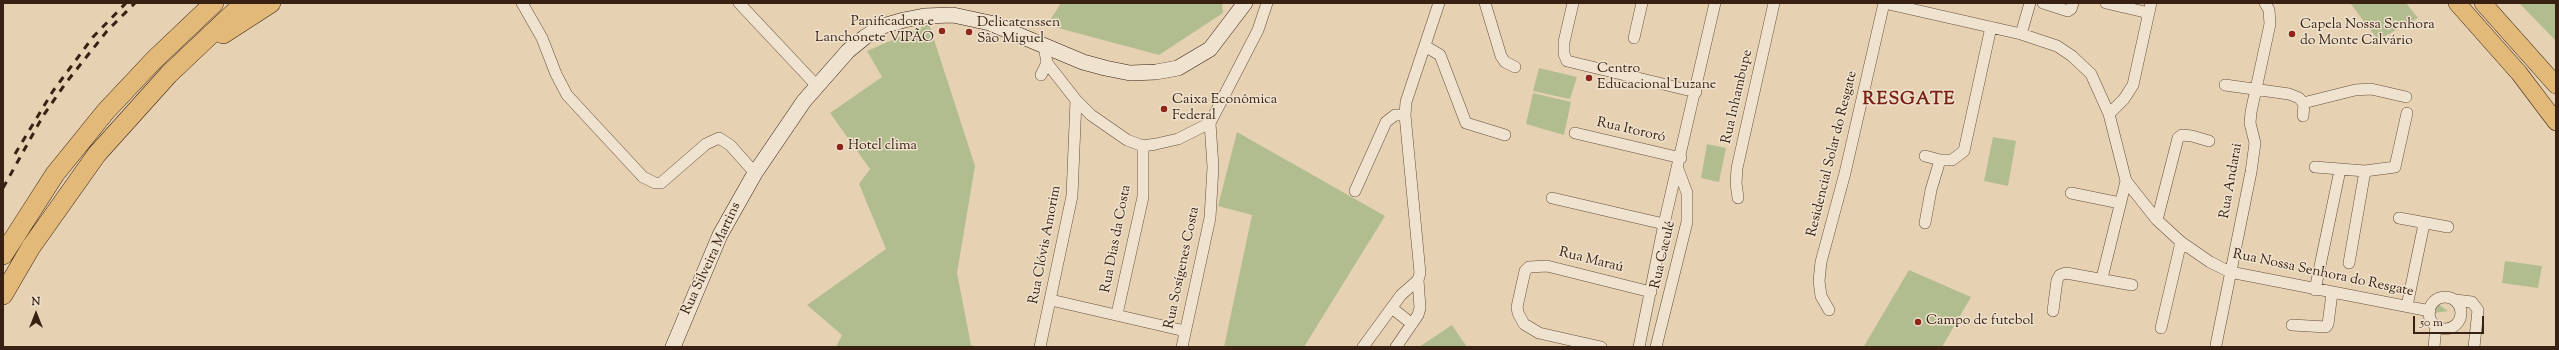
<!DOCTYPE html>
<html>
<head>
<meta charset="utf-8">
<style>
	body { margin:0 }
	#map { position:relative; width:2559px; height:350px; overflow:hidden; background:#e6d2b3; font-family:"Sorts Mill Goudy",serif }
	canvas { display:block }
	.frame { position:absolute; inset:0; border:4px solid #382112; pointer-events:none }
	.north { position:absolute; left:16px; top:294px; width:40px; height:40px; -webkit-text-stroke:3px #efe2ce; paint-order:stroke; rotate:0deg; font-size:11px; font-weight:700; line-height:16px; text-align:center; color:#382112 }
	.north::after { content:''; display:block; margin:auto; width:14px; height:18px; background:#382112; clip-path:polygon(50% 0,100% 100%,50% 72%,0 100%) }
	.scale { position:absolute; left:2413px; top:316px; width:71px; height:18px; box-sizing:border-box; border:2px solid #382112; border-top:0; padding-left:5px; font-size:12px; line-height:14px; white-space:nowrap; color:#382112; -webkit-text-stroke:3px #efe2ce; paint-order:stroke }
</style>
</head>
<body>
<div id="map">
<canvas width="2559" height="350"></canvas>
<div class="frame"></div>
<div class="north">N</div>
<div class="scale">50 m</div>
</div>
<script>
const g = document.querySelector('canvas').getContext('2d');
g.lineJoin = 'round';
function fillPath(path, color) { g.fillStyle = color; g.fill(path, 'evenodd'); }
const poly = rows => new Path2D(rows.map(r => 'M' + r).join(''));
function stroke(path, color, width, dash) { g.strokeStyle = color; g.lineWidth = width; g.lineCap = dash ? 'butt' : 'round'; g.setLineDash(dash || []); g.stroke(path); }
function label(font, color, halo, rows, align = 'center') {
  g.font = font + ' "Sorts Mill Goudy",serif'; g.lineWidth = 3; g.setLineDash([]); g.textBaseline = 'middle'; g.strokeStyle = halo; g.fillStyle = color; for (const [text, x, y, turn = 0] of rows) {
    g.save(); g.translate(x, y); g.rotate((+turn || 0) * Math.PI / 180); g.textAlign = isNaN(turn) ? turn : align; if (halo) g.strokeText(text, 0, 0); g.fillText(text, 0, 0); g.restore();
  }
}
const green = poly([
	[1061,3,1222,3,1223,13,1159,55,1047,25],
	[2350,3,2406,3,2418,18,2378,40],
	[2519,3,2556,3,2556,41],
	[929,24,975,166,957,273,971,345,979,347,836,347,842,335,807,305,886,249,859,184,870,169,830,113,882,77,867,51],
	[1539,68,1577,77,1570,99,1533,91],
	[1533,93,1571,102,1564,135,1526,124],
	[1237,132,1385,216,1304,347,1224,347,1252,215,1218,206],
	[1993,137,2016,141,2008,186,1984,181],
	[1707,144,1726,148,1719,182,1701,178],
	[2505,261,2542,266,2538,288,2502,283],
	[1909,270,1971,297,1942,347,1864,346],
	[2438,304,2448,311,2433,313,2431,308],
	[1452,325,1467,347,1419,347]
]);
const street = poly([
	[522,3,542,38,556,74,567,95,643,177,655,183,661,183,706,144,719,138,730,145,755,173],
	[739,3,817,86],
	[1485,3,1501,56,1505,62,1515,67],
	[1573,3,1564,42,1564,54,1567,61,1696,92],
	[1884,3,2021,34,2057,46,2072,56,2091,74,2109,114,2126,181,2157,220,2181,242,2210,262,2230,272,2430,311],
	[2043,3,2068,11,2071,9,2073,3],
	[2106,3,2149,13],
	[2021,34,2030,3],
	[1634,38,1642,3],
	[1044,46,1047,63,1076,100,1091,115,1127,140,1143,146,1156,144,1178,139,1210,123],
	[1425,46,1440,55,1466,123,1505,135],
	[1041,75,1047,63],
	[2225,85,2289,94,2299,98,2304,104,2303,116],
	[2303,103,2355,90,2371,89,2406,97],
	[2109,114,2124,99,2133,85,2151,3],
	[1210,123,1258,30,1267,3],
	[1575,133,1681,158],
	[1925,156,1940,160],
	[2315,167,2365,171,2349,263],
	[2365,171,2395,167,2407,113],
	[1355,191,1386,122,1395,115,1405,115],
	[2071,193,2120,203],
	[1552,198,1664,224],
	[1738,198,1736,183,1737,168,1774,3],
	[2399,218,2448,227],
	[2157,220,2178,138,2182,135,2192,136,2209,141],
	[1925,223,1931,190,1940,160,1952,160,1964,151,1991,27],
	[2102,278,2126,181],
	[2315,290,2340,170],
	'2429 313a16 16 0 1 1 32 0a16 16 0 1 1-32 0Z',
	[1051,300,1185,331],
	[2455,300,2472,302,2478,310,2474,347],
	[2407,306,2424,224],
	[1392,308,1412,324],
	[1829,310,1821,296,1819,281,1821,262,1845,173,1884,3],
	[2053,311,2057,280,2060,275,2066,273,2132,285],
	[1117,314,1143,197,1143,146],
	[2292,325,2326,327,2328,324,2332,293],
	[2161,328,2181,242],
	[2216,345,2251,172,2255,143,2250,123,2251,112,2270,24,2269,10,2265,3],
	[1040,347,1072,196,1076,100],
	[1182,347,1210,218,1213,167,1210,123],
	[1363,347,1401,295,1418,280,1420,273,1405,115,1406,102,1439,3],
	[1396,347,1418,315,1420,308,1418,280],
	[1601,347,1539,333,1524,324,1518,313,1517,307,1525,271,1529,267,1547,266,1651,292],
	[1639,347,1664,224,1715,3],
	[1656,347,1687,222,1687,193,1678,169],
	[2434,347,2436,326]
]);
const secondary = poly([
	[673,347,720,235,755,173,804,101,848,51,865,37,883,26,904,20,924,16,953,15,990,23,1083,62,1105,68,1130,73,1156,72,1178,68,1210,49,1245,3]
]);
const primary = poly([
	[2457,3,2519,73,2556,122],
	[2483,3,2556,85]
]);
const highway = poly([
	[223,34,271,3],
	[3,255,55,174,106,111,154,60,214,3],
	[3,295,31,247,97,154,169,74,244,3]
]);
const rail = poly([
	[15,154,53,91,93,37,126,3],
	[3,188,43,116,65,84,107,31,135,3]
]);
const markers = [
	[942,31,4,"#8f2418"],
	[969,32,4,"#8f2418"],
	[2292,34,4,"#8f2418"],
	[1589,78,4,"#8f2418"],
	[1164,109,4,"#8f2418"],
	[840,147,4,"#8f2418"],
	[1918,322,4,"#8f2418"]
];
const poiNames = [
	["Panificadora e",934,23,"right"],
	["Lanchonete VIPÃO",934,39,"right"],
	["Delicatenssen",977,24],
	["São Miguel",977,40],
	["Capela Nossa Senhora",2300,26],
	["do Monte Calvário",2300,42],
	["Centro",1597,70],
	["Educacional Luzane",1597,86],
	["Caixa Econômica",1172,101],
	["Federal",1172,117],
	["Hotel clima",848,147],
	["Campo de futebol",1926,322]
];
const streetNames = [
	["Rua Inhambupe",1738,97,-77],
	["Rua Itororó",1631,131,13],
	["Residencial Solar do Resgate",1833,154,-76],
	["Rua Andarai",2232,181,-80],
	["Rua Dias da Costa",1117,239,-79],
	["Rua Clóvis Amorim",1046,245,-79],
	["Rua Caculé",1664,255,-77],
	["Rua Silveira Martins",712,259,-65],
	["Rua Maraú",1591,261,14],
	["Rua Sosígenes Costa",1183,268,-78],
	["Rua Nossa Senhora do Resgate",2323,274,12]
];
const districtNames = [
	["RESGATE",1909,101]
];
fillPath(green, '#b2bd8f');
stroke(street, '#644d3a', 12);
stroke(secondary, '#382112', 16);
stroke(primary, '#382112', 18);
stroke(highway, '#382112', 20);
stroke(street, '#efe2ce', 11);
stroke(secondary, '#efe2ce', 15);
stroke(primary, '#e3b97a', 17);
stroke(highway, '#e3b97a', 19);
stroke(rail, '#382112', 3, [7, 7]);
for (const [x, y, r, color] of markers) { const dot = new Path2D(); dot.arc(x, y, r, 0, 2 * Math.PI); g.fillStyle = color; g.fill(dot); stroke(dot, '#efe2ce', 1.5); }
label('14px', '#382112', '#efe2ce', poiNames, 'left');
label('14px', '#382112', '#efe2ce', streetNames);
g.letterSpacing = '1px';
label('bold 18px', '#7a1f14', '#efe2ce', districtNames);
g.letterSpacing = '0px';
</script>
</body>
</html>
